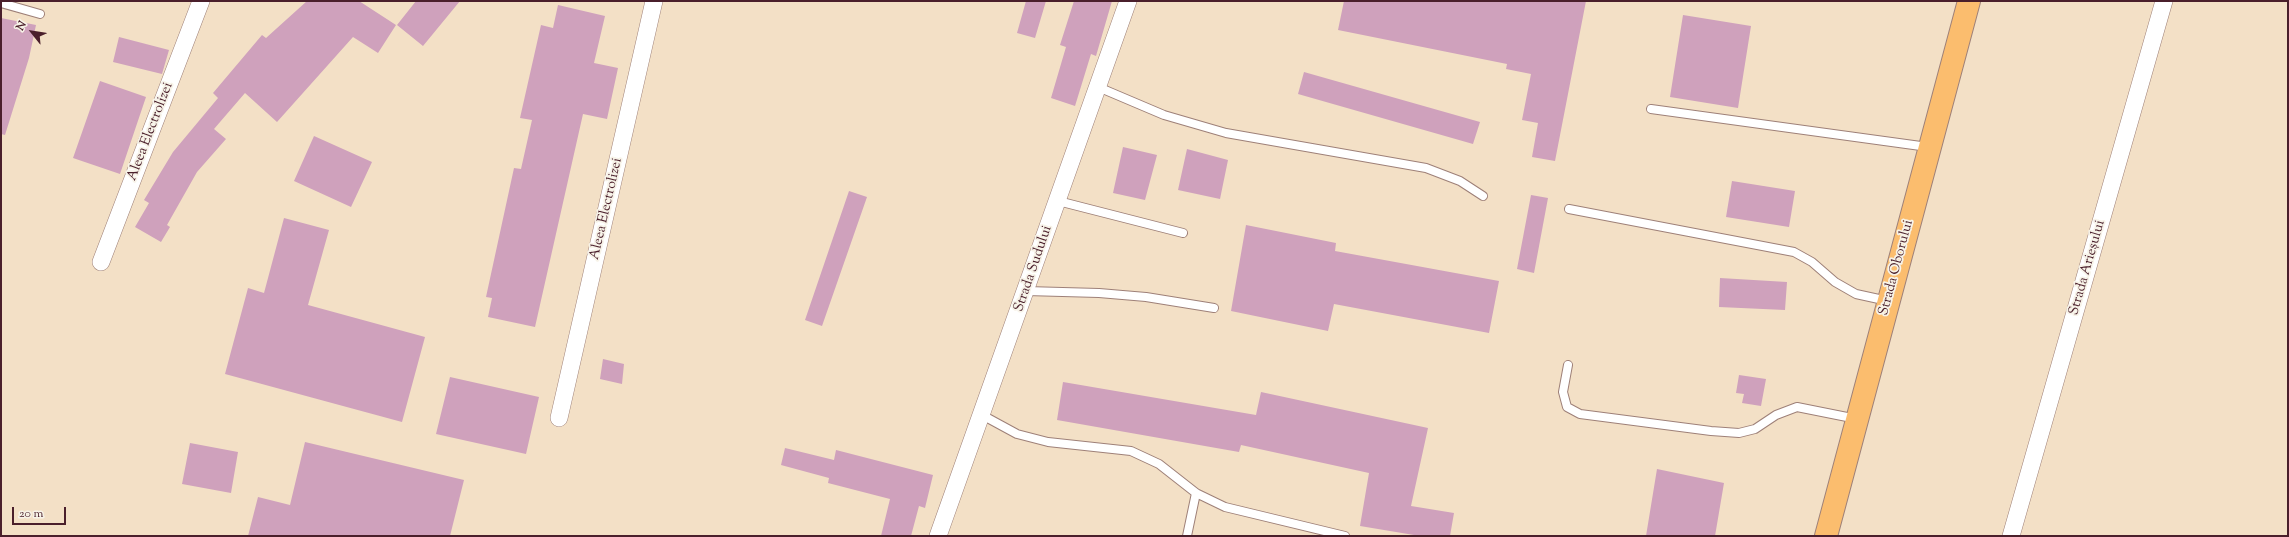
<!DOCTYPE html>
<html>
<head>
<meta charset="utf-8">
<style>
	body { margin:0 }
	#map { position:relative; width:2289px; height:537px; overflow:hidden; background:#f3e0c6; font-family:"Sorts Mill Goudy",serif }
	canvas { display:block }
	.frame { position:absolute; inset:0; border:2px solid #4a1f2b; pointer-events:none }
	.north { position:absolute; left:12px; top:12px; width:40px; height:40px; -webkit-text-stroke:3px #f7f3e8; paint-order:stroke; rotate:300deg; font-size:11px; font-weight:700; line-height:16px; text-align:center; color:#4a1f2b }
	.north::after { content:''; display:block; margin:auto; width:14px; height:18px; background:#4a1f2b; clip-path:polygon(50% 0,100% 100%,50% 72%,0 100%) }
	.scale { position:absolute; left:12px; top:507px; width:54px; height:18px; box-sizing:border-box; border:2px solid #4a1f2b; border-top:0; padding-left:5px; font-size:12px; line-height:14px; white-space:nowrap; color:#4a1f2b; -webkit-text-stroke:3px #f7f3e8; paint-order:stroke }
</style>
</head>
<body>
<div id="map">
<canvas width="2289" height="537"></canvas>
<div class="frame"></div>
<div class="north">N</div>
<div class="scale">20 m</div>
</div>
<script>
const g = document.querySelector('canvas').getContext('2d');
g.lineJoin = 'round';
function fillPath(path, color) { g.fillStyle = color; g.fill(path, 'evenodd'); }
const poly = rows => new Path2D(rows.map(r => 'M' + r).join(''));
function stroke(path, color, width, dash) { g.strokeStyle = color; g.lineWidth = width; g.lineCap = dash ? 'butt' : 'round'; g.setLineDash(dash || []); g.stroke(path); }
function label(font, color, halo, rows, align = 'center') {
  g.font = font + ' "Sorts Mill Goudy",serif'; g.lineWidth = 3.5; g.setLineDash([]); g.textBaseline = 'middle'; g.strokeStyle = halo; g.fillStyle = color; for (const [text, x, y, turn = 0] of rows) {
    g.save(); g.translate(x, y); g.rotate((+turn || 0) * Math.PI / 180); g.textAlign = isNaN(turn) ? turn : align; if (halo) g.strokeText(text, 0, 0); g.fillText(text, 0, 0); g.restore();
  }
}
const building = poly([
	[307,1,359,1,396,25,378,53,353,37,277,122,245,93,214,129,226,139,197,172,167,225,170,227,161,242,135,227,149,203,144,200,173,152,218,98,213,93,262,35,266,38],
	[416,1,460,1,423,46,397,25],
	[1026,1,1046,1,1035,38,1017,33],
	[1074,1,1112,1,1096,56,1091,54,1075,106,1051,98,1066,47,1060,45],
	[1344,1,1586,1,1555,161,1532,157,1538,123,1522,120,1531,74,1506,69,1507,64,1338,30],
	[558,5,605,16,594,63,618,68,607,119,583,114,535,327,488,317,492,298,486,297,514,168,521,169,532,120,520,118,541,25,553,28],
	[1683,15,1751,26,1738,108,1670,97],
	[1,18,36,25,29,58,5,135,1,134],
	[119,37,169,50,162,74,113,62],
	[1304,72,1480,122,1473,144,1298,94],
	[100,81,146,97,120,174,73,158],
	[314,136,372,162,351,207,294,181],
	[1123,147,1157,155,1145,200,1113,193],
	[1187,149,1228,160,1220,199,1178,190],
	[1732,181,1795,191,1789,227,1726,217],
	[849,191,867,197,822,326,805,320],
	[1531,195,1548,198,1534,273,1517,269],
	[284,218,329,230,308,305,425,337,402,422,225,374,248,288,264,293],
	[1246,225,1336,243,1335,251,1499,281,1489,333,1334,304,1328,331,1231,311],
	[1720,278,1787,282,1785,310,1719,307],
	[603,359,624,364,622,384,600,379],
	[1739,375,1766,379,1761,406,1742,403,1744,394,1736,393],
	[450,377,539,397,526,454,436,434],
	[1063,382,1256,415,1261,392,1428,428,1411,506,1454,513,1450,536,1420,536,1360,526,1369,473,1241,445,1239,452,1057,420],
	[305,442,464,480,450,536,248,536,258,497,290,505],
	[190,443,238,452,231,493,182,484],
	[785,448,834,460,836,450,933,475,925,508,919,506,911,536,881,536,890,499,828,483,829,478,781,465],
	[1657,469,1724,483,1715,536,1646,536]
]);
const service = poly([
	[1,3,40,14],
	[1098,87,1164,115,1226,133,1426,168,1460,181,1483,196],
	[1651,109,1928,147],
	[1058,201,1183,233],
	[1569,209,1794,252,1812,262,1835,282,1856,294,1888,301],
	[1026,291,1099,293,1146,297,1214,308],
	[1568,365,1563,392,1567,407,1580,414,1711,431,1739,433,1755,429,1776,415,1797,407,1857,419],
	[982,415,1017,434,1048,442,1131,451,1159,464,1196,493,1225,507,1345,536],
	[1187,536,1196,493]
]);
const minor = poly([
	[101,262,201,1],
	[559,418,654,1],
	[938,536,1128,1],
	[2011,536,2164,1]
]);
const primary = poly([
	[1826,536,1969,1]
]);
const streetNames = [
	["Aleea Electrolizei",151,132,-69],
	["Aleea Electrolizei",607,209,-77],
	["Strada Oborului",1897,268,-75],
	["Strada Arieșului",2088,268,-74],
	["Strada Sudului",1034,269,-71]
];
fillPath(building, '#cfa1bc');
stroke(service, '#9e8078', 10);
stroke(minor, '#9e8078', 18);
stroke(primary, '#9e8078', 24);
stroke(service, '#fff', 8);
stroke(minor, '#fff', 17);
stroke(primary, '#fbbd6e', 22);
label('14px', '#4a1f2b', '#f7f3e8', streetNames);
</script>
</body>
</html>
